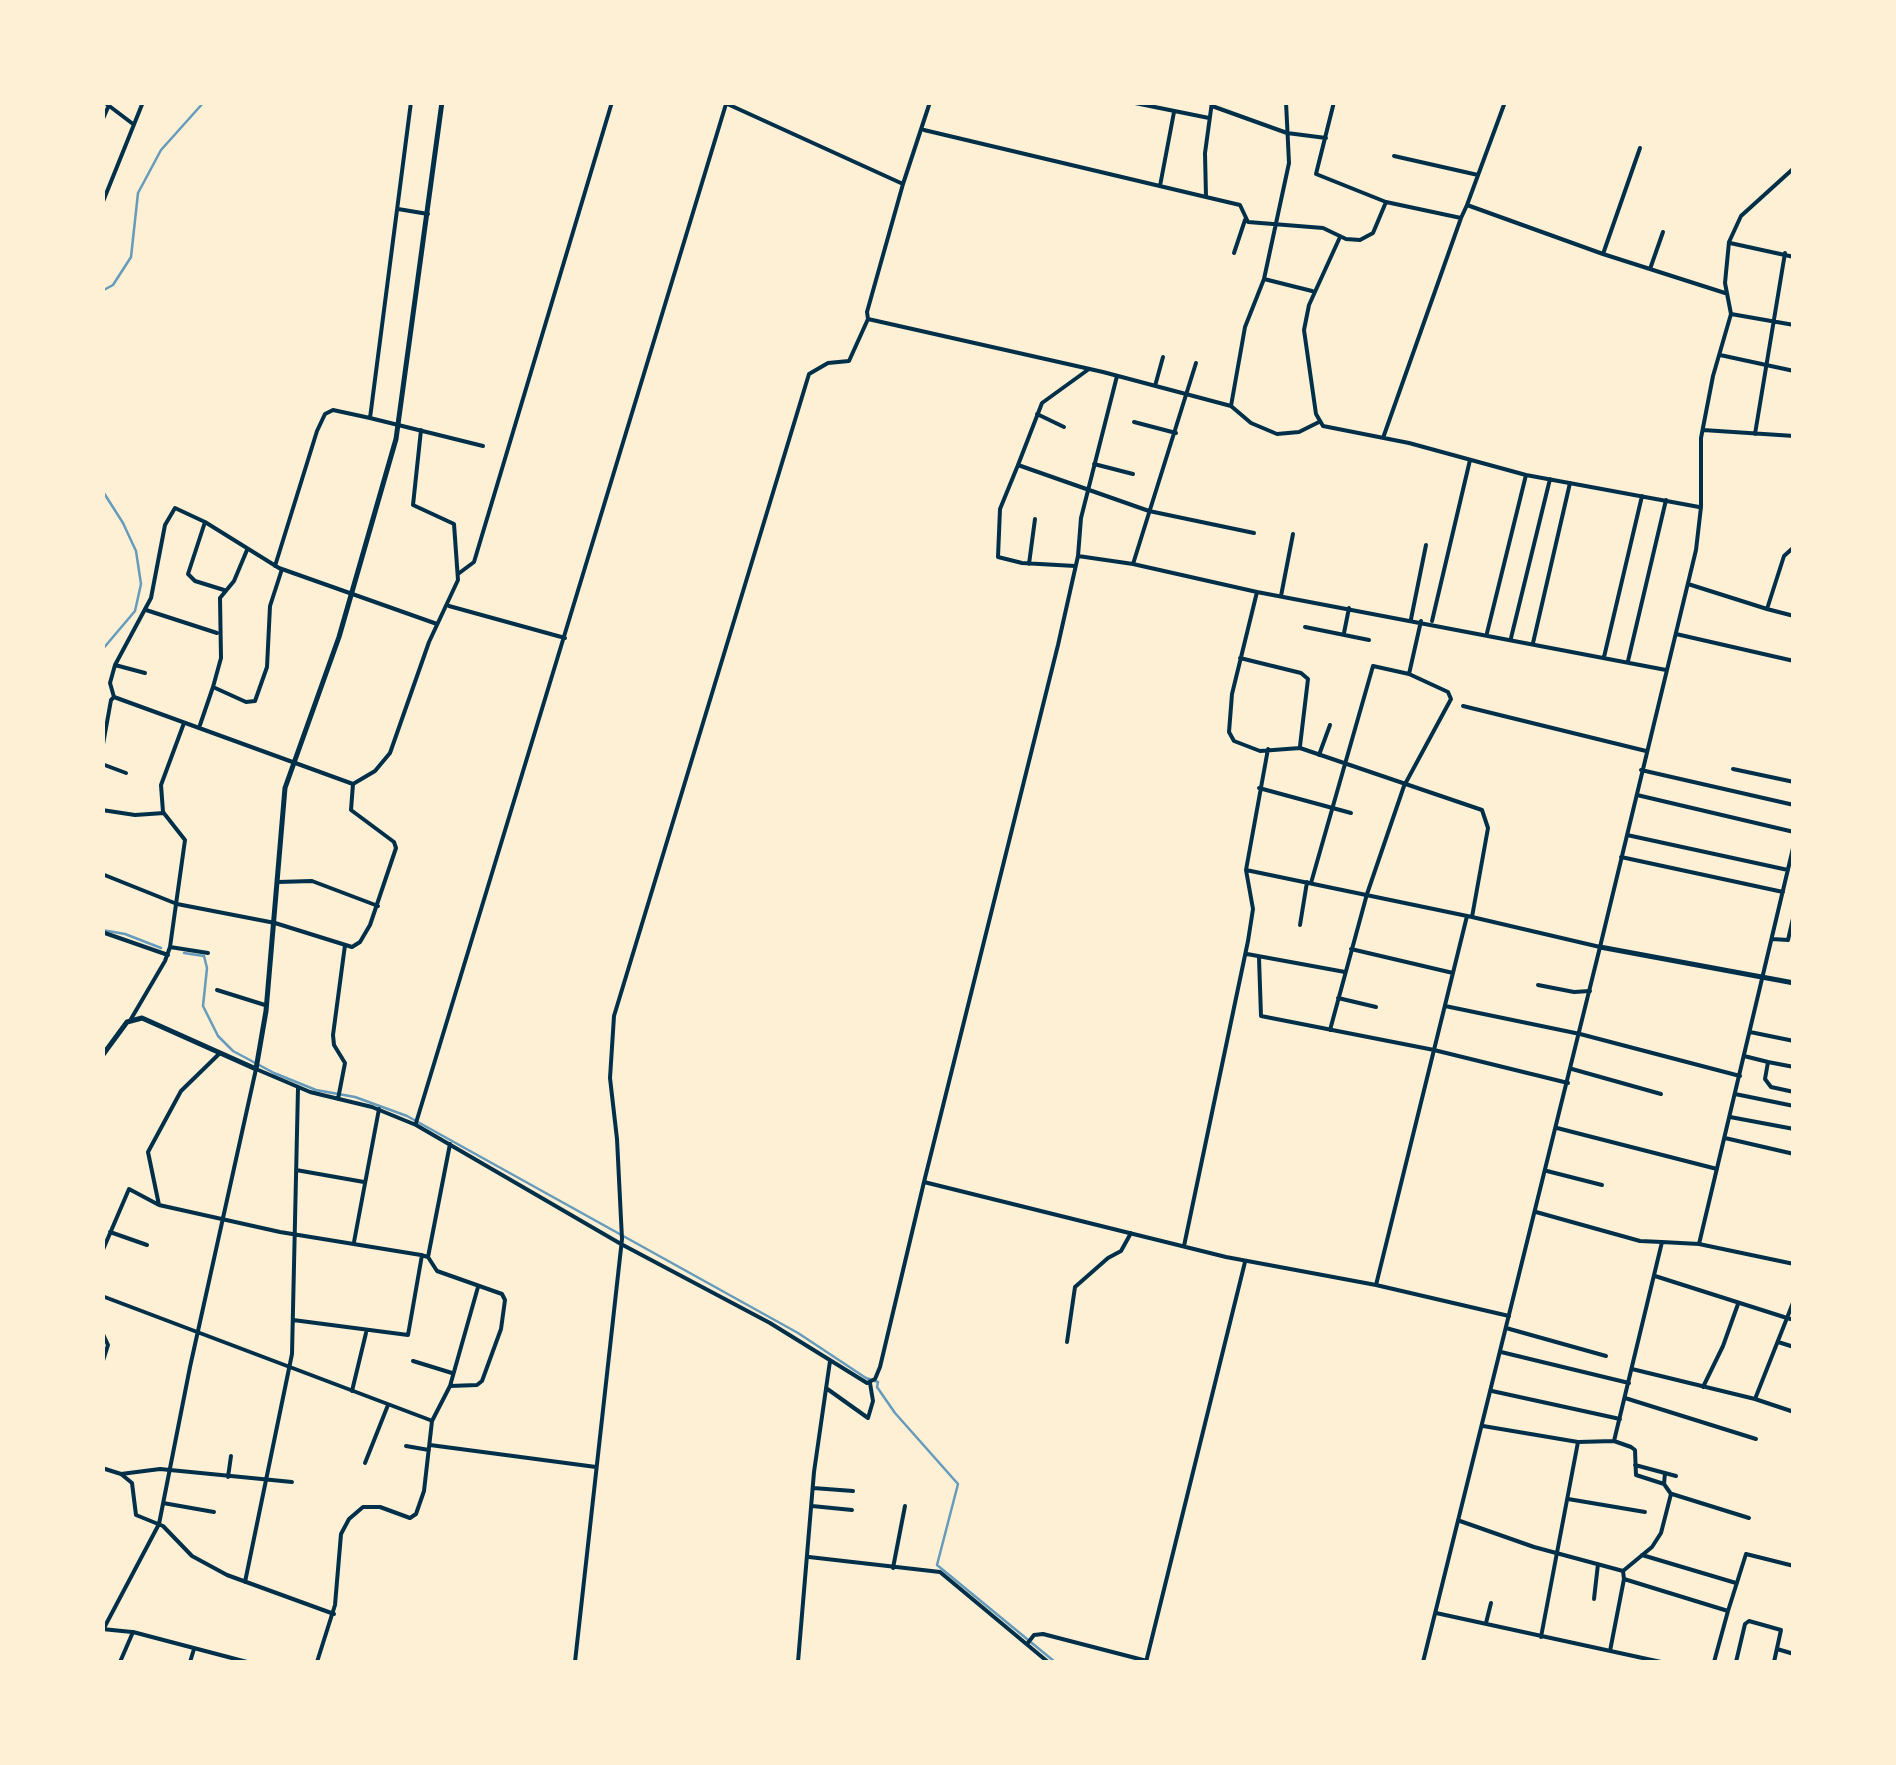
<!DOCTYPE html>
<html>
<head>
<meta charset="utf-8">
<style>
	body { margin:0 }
	#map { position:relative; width:1896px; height:1765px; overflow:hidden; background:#fdf0d5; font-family:"Source Sans 3",sans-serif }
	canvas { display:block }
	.frame { position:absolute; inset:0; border:105px solid #fdf0d5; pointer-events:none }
</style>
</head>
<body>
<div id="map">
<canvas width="1896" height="1765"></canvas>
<div class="frame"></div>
</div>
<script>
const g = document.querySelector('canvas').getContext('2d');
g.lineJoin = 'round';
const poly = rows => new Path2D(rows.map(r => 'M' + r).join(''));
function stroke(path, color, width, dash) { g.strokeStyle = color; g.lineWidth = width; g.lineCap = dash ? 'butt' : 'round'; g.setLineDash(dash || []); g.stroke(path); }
const stream = poly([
	[102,291,113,285,131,257,138,193,161,150,204,102],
	[102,490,123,523,136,551,141,584,135,611,102,650],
	[102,930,125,934,161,948],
	[184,953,204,956,207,968,203,1006,218,1036,233,1051,274,1073,316,1090,355,1097,407,1116,798,1333,866,1378,878,1382,877,1387,895,1413,958,1484,937,1565,1055,1662]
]);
const minor = poly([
	[104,102,133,124],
	[411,102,370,418,483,446],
	[723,102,903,184],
	[930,102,903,184,867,312,868,319,1103,372,1231,406,1245,327,1264,279,1289,163,1286,102],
	[1130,102,1209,118],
	[1212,102,1205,153,1206,197,1240,205,1248,222,1323,228,1346,239,1360,240,1373,233,1386,202],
	[1334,102,1316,174,1386,202,1461,218,1467,205,1603,254,1725,293],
	[1212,106,1287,133,1326,138],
	[102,121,109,105],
	[924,130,1206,197],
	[1394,156,1478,175],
	[1160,186,1174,112],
	[102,204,143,102],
	[1467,205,1505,102],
	[398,209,428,214],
	[1340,237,1309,305,1304,330,1316,414,1323,426,1409,443,1526,475,1699,507],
	[1730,243,1794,257],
	[1234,253,1245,220],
	[1603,254,1640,148],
	[1650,269,1663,232],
	[1264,279,1312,291],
	[1731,314,1794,325],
	[1720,355,1794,371],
	[1089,369,1042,403,1018,465,1149,511,1254,533],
	[1155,386,1163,357],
	[1231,406,1251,423,1277,434,1299,432,1319,422],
	[1037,414,1064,427],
	[1134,422,1176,433],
	[1703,430,1794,436],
	[1755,434,1785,253],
	[1383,438,1461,218],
	[1094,464,1133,474],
	[1018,465,1000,509,998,557,1022,563,1075,566],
	[205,522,188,574,195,581,224,590],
	[1794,547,1784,556,1767,609,1794,616],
	[247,550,234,581,220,598,221,658,213,687,246,702,255,701,267,667,270,606,282,569],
	[1078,556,1133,564,1257,592,1666,670],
	[1029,564,1035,519],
	[1133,564,1196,363],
	[275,566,317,431,325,414,333,410,370,418],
	[458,574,474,562,612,102],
	[1688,584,1767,609],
	[1257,592,1232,694,1229,732,1234,741,1260,751,1300,748,1482,810,1488,828,1472,917,1600,947,1696,550,1701,507,1701,438,1713,376,1731,314,1725,283,1729,242,1741,216,1794,168],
	[1281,596,1293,534],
	[449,606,565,638],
	[146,610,217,633],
	[1411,619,1426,545],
	[1432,621,1470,460],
	[1305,627,1369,640],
	[1344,633,1349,608],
	[1487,633,1526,475],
	[1676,634,1794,661],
	[1511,638,1550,479],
	[1533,643,1570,483],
	[1604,657,1642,496],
	[1240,658,1301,673,1308,679,1300,746],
	[1628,661,1666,500],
	[115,665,145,673],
	[1463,706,1646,751],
	[200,725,213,687],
	[102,750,111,700,114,697,110,683,115,665,151,598,165,525,175,508,205,522,279,568,437,624],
	[1319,755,1330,725],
	[102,764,126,773],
	[1733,769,1794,782],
	[1641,770,1794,805],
	[353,784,375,771,390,753,429,642,458,580,454,524,413,505,421,430],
	[1259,788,1351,813],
	[1637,795,1794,832],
	[102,810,135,815,164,813],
	[1627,835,1788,870],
	[1621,857,1783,892],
	[1246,870,1268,749],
	[102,874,177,904,275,923,352,947,360,942,370,925,396,848,394,842,351,810,353,784,114,697],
	[278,882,312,881,378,906],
	[1311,883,1373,666,1409,674],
	[1300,925,1307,882],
	[102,932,168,955],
	[1772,939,1788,940,1794,914],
	[170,947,208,953],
	[1351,949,1453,973],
	[1247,954,1345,972],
	[1259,958,1261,1016,1434,1050,1568,1083],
	[1538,985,1574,992,1590,991],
	[217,990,265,1005],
	[1338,998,1376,1007],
	[1445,1006,1580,1034,1740,1076],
	[131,1019,165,961,170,947,185,840,163,812,161,785,184,723],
	[1330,1030,1367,894,1404,786,1451,699,1448,692,1409,674,1421,621],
	[1750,1032,1794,1041],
	[219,1054,181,1091,148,1152,159,1205,280,1232,421,1255,428,1257,437,1271,502,1294,505,1300,501,1329,482,1381,477,1385,450,1386,432,1421,424,1491,416,1514,410,1518,380,1507,363,1507,349,1519,341,1534,335,1605,317,1662],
	[1744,1056,1768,1062],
	[1794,1067,1768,1062,1765,1079,1771,1087,1794,1092],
	[1572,1069,1661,1094],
	[1735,1094,1794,1106],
	[338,1099,345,1063,334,1045,333,1035,345,945],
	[1730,1117,1794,1129],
	[416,1123,726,104],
	[1557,1128,1717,1169],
	[1725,1138,1794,1154],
	[296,1170,364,1182],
	[1547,1171,1602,1185],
	[924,1182,1058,645,1078,556,1081,518,1117,376],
	[1536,1212,1640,1241,1662,1242,1614,1441],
	[110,1232,147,1245],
	[354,1242,379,1109],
	[1662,1242,1699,1244,1794,1264],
	[1699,1244,1794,844],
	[1184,1246,1248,941,1253,909,1246,870,1472,917],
	[102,1252,129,1189,159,1205],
	[428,1257,450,1144],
	[1655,1276,1787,1318,1755,1399],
	[1376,1285,1467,916],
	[102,1296,430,1420],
	[1794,1300,1787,1318,1794,1320],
	[293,1320,408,1335,422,1255],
	[1506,1328,1606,1356],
	[102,1332,108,1345,102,1364],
	[1067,1342,1075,1287,1108,1258,1121,1251,1131,1233],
	[1778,1342,1794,1347],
	[1501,1352,1629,1383],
	[413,1361,452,1373],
	[1632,1369,1755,1399,1794,1412],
	[450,1386,478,1287],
	[1703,1387,1723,1346,1738,1304],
	[826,1388,868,1418,873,1401,870,1383],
	[352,1391,366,1333],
	[1492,1391,1620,1419],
	[1625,1398,1756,1439],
	[1483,1426,1578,1442,1614,1441,1631,1447,1635,1450,1636,1475,1664,1484],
	[430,1445,596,1467],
	[406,1446,429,1450],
	[365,1463,388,1405],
	[1635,1465,1676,1476],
	[102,1468,121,1474,160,1469,292,1482],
	[121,1474,132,1483,136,1515,163,1526,192,1556,227,1575,334,1614],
	[228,1477,231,1456],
	[813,1488,853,1491],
	[1672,1494,1749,1518],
	[1568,1499,1645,1512],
	[163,1503,214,1512],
	[812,1506,852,1510],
	[1460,1521,1534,1547,1623,1571,1624,1579,1610,1651],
	[1642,1555,1736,1583],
	[809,1557,940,1572,1048,1662],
	[893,1568,905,1506],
	[1623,1571,1652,1547,1661,1533,1671,1494,1664,1484,1665,1473],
	[1624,1579,1728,1611,1714,1662],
	[245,1582,292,1354,298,1088],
	[1594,1599,1598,1564],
	[1728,1611,1746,1554,1794,1566],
	[1436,1613,1661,1662],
	[1486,1623,1491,1603],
	[104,1628,159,1524,190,1367,256,1069,310,1092,372,1107,416,1125,621,1244,770,1323,867,1383,875,1379,880,1367,924,1182,1226,1257,1376,1285,1509,1316],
	[102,1629,132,1632],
	[1541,1637,1578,1442],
	[1027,1644,1034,1635,1043,1634,1147,1661],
	[1777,1649,1794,1654],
	[120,1662,133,1632,247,1662],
	[190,1662,194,1649],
	[575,1662,622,1239,617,1139,610,1078,614,1016,809,374,828,363,849,361,868,319],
	[798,1662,814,1472,830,1361],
	[1146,1662,1245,1262],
	[1736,1662,1745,1624,1749,1621,1781,1630,1774,1662]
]);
const tertiary = poly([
	[1423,1662,1600,947]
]);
const secondary = poly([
	[1600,947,1794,983],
	[102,1056,127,1022,142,1018,256,1069,266,1011,285,788,339,637,396,439,442,102]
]);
stroke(stream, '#669bbc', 2.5);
stroke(minor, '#003049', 4);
stroke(tertiary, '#003049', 4);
stroke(secondary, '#003049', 5);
</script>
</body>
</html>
